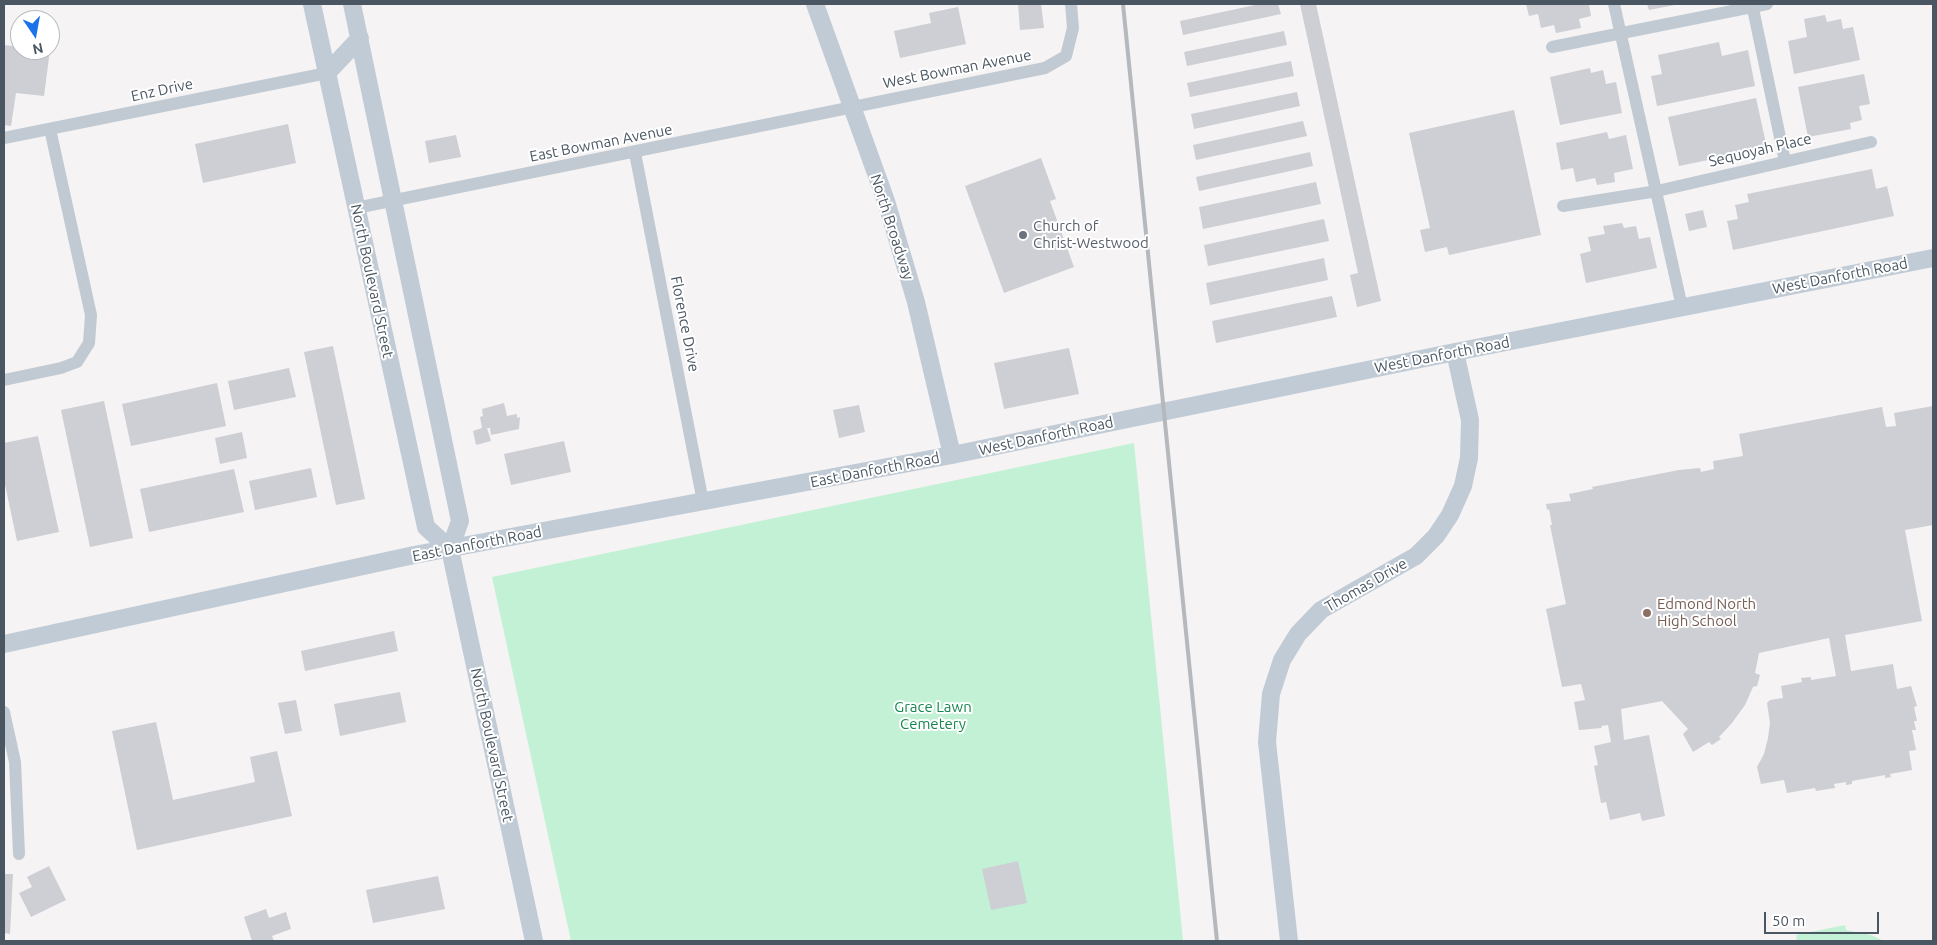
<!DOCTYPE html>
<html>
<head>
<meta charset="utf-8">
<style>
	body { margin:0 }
	#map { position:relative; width:1937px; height:945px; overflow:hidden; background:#f5f3f3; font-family:Ubuntu,sans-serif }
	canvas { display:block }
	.frame { position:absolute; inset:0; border:5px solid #4a5661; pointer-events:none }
	.north { position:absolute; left:10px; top:10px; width:50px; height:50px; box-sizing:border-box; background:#fff; border:1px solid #b7bbc0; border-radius:50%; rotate:168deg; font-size:14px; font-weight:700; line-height:20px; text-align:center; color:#4a5661 }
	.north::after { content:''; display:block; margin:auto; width:18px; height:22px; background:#1a73e8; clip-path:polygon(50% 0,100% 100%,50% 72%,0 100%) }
	.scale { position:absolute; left:1764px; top:912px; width:115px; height:22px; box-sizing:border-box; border:2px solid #4a5661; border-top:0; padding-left:6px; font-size:15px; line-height:18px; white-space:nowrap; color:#4a5661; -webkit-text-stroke:4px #fff; paint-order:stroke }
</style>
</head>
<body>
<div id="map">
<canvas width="1937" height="945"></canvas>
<div class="frame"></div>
<div class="north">N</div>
<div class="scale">50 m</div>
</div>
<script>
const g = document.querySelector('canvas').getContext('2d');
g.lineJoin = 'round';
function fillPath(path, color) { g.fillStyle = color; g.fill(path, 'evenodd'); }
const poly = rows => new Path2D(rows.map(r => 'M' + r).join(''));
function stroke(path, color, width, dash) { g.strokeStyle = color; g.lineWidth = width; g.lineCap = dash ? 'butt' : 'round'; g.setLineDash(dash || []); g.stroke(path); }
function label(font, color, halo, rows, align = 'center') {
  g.font = font + ' Ubuntu,sans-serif'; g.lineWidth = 4; g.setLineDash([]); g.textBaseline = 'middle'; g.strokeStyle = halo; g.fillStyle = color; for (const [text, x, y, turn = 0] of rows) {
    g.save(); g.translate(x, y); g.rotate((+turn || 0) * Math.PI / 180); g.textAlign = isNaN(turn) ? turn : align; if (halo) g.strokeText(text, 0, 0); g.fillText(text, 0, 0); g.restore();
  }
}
const green = poly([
	[1134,443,1183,941,571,941,492,577],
	[1845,925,1846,930,1871,935,1884,941,1794,941,1797,939,1796,935]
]);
const building = poly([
	[1018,4,1041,4,1044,28,1020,30],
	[1260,4,1278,4,1281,14,1183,35,1180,21],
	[1300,4,1316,4,1381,301,1357,307,1350,275,1358,273],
	[1526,4,1589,4,1591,16,1579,19,1581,28,1556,33,1554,25,1541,28,1538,14,1529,16],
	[1647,4,1675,4,1675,5,1649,10],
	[958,7,966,44,900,58,894,31,931,23,929,13],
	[1825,15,1827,22,1841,19,1843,29,1853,27,1860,60,1794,74,1788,41,1807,37,1804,19],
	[1284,31,1287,45,1187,66,1184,52],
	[1719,42,1722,56,1748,50,1755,86,1657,106,1651,76,1662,74,1658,55],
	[4,45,20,47,20,50,50,50,44,96,16,93,11,126,4,125],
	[1291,61,1294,76,1190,97,1187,83],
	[1590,68,1591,73,1603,70,1606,84,1616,82,1622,113,1560,125,1550,77],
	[1864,74,1870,104,1859,106,1862,120,1850,123,1851,129,1808,137,1798,87],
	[1297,92,1300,106,1194,129,1191,114],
	[1756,98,1767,148,1679,166,1668,117],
	[1514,110,1541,235,1449,255,1447,247,1425,252,1420,230,1430,228,1409,133],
	[1303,121,1307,136,1196,160,1193,145],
	[288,124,296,163,203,183,195,144],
	[1607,132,1609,139,1626,135,1633,169,1614,173,1615,182,1597,185,1595,178,1576,182,1573,168,1561,170,1556,143],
	[456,135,461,157,429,163,425,141],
	[1310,152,1313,166,1199,191,1196,177],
	[1041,158,1056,199,1050,201,1074,267,1004,293,965,186],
	[1872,169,1876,189,1887,186,1894,216,1733,250,1727,221,1738,219,1735,205,1749,202,1747,194],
	[1316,182,1321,204,1203,229,1199,207],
	[1703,210,1707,227,1689,231,1685,214],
	[1324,219,1329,241,1208,266,1204,245],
	[1622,223,1624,228,1636,226,1639,239,1650,237,1657,268,1586,283,1580,254,1591,251,1588,237,1605,234,1603,226],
	[1324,258,1328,280,1210,305,1206,283],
	[1332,296,1337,317,1216,343,1212,321],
	[333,346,365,499,336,505,304,352],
	[1069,348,1079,394,1004,409,994,363],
	[289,368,296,397,234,410,228,381],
	[217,383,226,426,131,446,122,404],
	[104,401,133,538,90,547,61,410],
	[504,403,507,416,517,414,517,418,520,417,519,429,491,435,490,428,487,428,491,441,476,445,473,431,482,428,480,417,483,416,482,409],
	[859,405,865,432,839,438,833,410],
	[1933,406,1933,525,1905,530,1922,621,1845,635,1851,671,1893,664,1897,689,1911,686,1917,706,1914,707,1917,721,1914,721,1916,730,1912,730,1916,750,1909,751,1912,770,1890,774,1891,777,1885,778,1885,775,1852,781,1852,784,1846,785,1846,782,1834,784,1835,788,1816,791,1815,788,1787,793,1784,780,1761,784,1757,767,1764,754,1768,738,1770,723,1767,703,1770,700,1783,698,1781,686,1802,682,1801,678,1811,677,1811,680,1836,676,1829,638,1759,653,1755,673,1760,675,1757,686,1753,687,1745,705,1732,723,1719,737,1721,739,1712,745,1709,742,1693,752,1683,734,1688,729,1662,701,1621,709,1624,740,1649,735,1665,816,1642,821,1640,813,1610,820,1606,802,1601,803,1594,766,1598,765,1594,746,1611,742,1608,725,1601,726,1602,728,1579,730,1574,702,1585,700,1581,684,1562,687,1546,609,1566,604,1550,525,1552,525,1549,509,1547,510,1546,504,1571,501,1569,494,1593,489,1592,487,1679,470,1700,468,1701,472,1714,469,1713,461,1743,456,1739,434,1882,407,1886,427,1896,426,1894,413],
	[242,432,247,458,220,464,215,438],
	[38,436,59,532,17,541,4,480,4,443],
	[564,441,571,472,511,485,504,454],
	[311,468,317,497,255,510,249,481],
	[234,469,244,512,149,532,140,489],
	[394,631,398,651,305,671,301,651],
	[400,692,406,722,340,736,334,704],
	[296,700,302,731,285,734,278,703],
	[156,722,173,800,255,782,250,757,277,751,292,816,137,850,112,731],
	[1018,861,1027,903,991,910,982,869],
	[49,866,66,900,31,917,19,893,32,887,27,877],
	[4,874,13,874,10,934,4,933],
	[438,876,445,909,373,923,366,890],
	[266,909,269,918,286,912,291,929,272,936,274,941,252,941,244,917]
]);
const street = poly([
	[1614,4,1682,307],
	[1752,4,1785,161],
	[1552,47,1767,4],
	[4,138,327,73],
	[635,153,703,502],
	[1563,206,1657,191,1871,142],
	[356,208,1045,68,1066,56,1073,28,1071,4],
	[4,380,61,368,77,362,89,343,91,315,50,129],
	[4,712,15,762,19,854]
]);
const secondary = poly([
	[312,4,426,527,450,549],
	[352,4,460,521,450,549,534,941],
	[815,4,886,201,916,302,952,455],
	[327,73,360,38],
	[4,644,414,555,952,455,1455,352,1933,258],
	[1289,941,1267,742,1271,694,1282,660,1298,634,1321,610,1416,556,1436,536,1450,515,1463,486,1469,458,1470,420,1455,352]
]);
const rail = poly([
	[1123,4,1217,941]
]);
const markers = [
	[1023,235,5,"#6b7280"],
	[1647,613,5,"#8d6e63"]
];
const streetNames = [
	["West Bowman Avenue",957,69,-11],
	["Enz Drive",162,90,-12],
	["East Bowman Avenue",601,143,-11],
	["Sequoyah Place",1760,150,-13],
	["North Broadway",892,227,72],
	["West Danforth Road",1840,276,-11],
	["North Boulevard Street",372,281,78],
	["Florence Drive",685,324,79],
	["West Danforth Road",1442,355,-11],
	["West Danforth Road",1046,436,-12],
	["East Danforth Road",875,470,-11],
	["East Danforth Road",477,544,-11],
	["Thomas Drive",1366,585,-30],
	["North Boulevard Street",492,745,78]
];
const worshipNames = [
	["Church of",1033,226],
	["Christ-Westwood",1033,243]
];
const educationNames = [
	["Edmond North",1657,604],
	["High School",1657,621]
];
const parkNames = [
	["Grace Lawn",933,707],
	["Cemetery",933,724]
];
fillPath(green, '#c3f1d5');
fillPath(building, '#cdcfd5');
stroke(street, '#c1cad2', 12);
stroke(secondary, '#c1cbd6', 18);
stroke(rail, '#b5b8bd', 4);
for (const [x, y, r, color] of markers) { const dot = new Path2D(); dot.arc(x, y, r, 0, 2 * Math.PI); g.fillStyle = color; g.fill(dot); stroke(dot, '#fff', 2); }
label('15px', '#4a5661', '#fff', streetNames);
label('15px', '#5b616d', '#fff', worshipNames, 'left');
label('15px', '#785e54', '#fff', educationNames, 'left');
label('15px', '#17864f', '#fff', parkNames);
</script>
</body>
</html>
